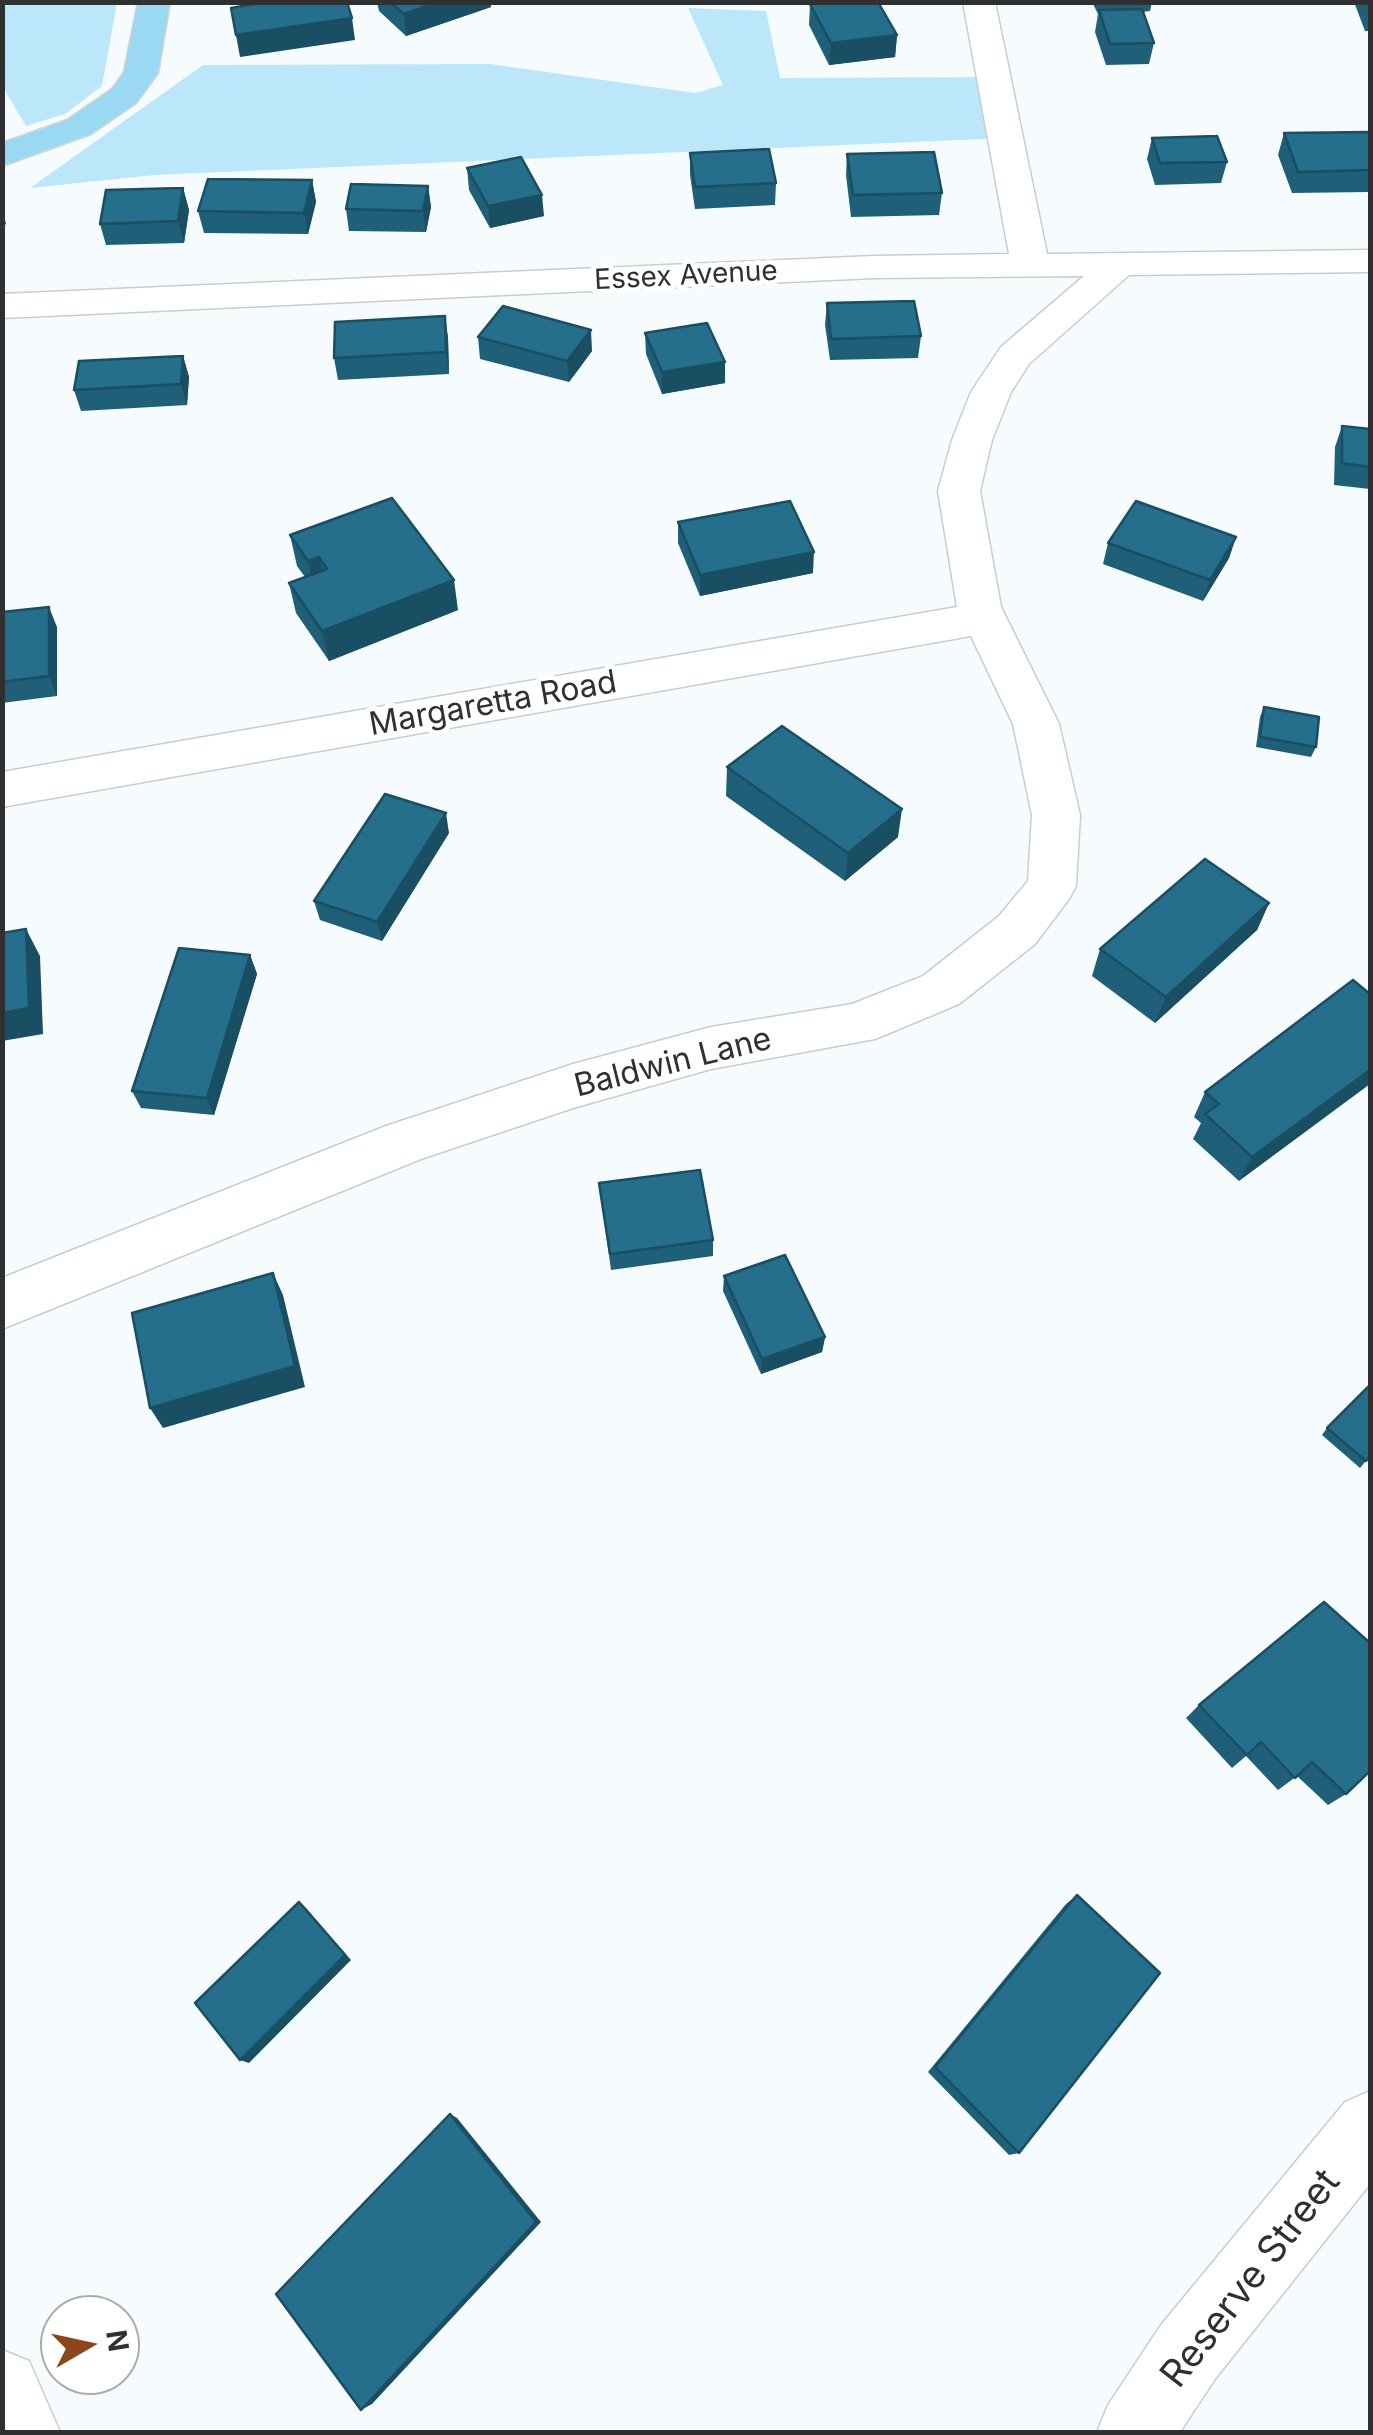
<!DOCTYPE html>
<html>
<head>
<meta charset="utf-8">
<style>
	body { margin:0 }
	#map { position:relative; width:1373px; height:2435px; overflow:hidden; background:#f6fcfe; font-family:Inter,sans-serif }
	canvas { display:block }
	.frame { position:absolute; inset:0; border:5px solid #2e3031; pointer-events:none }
	.north { position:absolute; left:40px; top:2295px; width:100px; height:100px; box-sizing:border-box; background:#fff; border:2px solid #abacad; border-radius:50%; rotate:81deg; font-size:28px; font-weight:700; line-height:40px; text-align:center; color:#2e3031 }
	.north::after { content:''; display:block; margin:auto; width:35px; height:45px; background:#8b461c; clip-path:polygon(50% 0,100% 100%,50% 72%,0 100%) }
</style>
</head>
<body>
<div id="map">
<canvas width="1373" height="2435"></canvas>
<div class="frame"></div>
<div class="north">N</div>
</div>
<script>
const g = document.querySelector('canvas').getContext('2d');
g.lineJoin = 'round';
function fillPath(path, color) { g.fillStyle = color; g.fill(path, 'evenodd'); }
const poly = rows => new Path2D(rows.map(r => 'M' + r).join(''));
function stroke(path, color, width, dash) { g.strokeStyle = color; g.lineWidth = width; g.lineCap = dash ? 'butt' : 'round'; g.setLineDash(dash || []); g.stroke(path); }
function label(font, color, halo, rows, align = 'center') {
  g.font = font + ' Inter,sans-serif'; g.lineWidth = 10; g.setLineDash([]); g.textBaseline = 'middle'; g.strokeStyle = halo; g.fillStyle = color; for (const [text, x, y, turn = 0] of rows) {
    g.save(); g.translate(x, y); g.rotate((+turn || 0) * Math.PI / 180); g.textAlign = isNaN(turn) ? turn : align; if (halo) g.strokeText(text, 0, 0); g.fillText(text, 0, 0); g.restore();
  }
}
const green = poly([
	[2,3,117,3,102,86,65,114,26,126,3,87],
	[688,8,766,11,780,78,996,77,1005,138,154,175,30,188,203,65,490,64,695,93,723,85]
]);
const minor = poly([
	[963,2,995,2,1047,254,1370,250,1370,272,1129,275,1029,364,1011,392,992,440,980,491,1001,607,1059,724,1080,815,1076,886,1069,899,1035,944,959,1004,875,1039,711,1069,573,1108,421,1159,2,1329,2,1278,386,1126,573,1064,711,1027,852,1004,923,976,999,916,1028,881,1032,815,1013,724,971,636,2,807,2,772,957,607,938,491,952,440,971,392,1001,347,1084,276,874,278,2,318,2,294,874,256,1009,254,963,2],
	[1370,2091,1370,2184,1215,2379,1180,2432,1097,2432,1108,2405,1161,2325,1345,2102,1370,2091],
	[2,2350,29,2361,60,2432,2,2432,2,2350]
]);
const major = poly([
	[138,2,170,2,158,73,136,103,91,134,2,166,2,143,67,120,112,89,124,72,138,2]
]);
const wall = poly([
	[377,2,491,2,491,7,406,36,379,11],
	[1092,2,1152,2,1150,11,1143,12,1154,43,1149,64,1106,65,1095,32,1098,14],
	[1354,2,1370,2,1370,31,1365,31],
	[810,4,897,35,895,57,829,65,809,25],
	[1370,132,1370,192,1292,193,1278,155,1284,133],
	[1152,138,1227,162,1221,183,1155,185,1147,159],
	[690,153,776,183,775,205,695,209,690,175],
	[847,154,942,193,939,215,851,217,846,175],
	[467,168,544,216,490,228,469,190],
	[312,180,316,202,308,234,204,233,198,211],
	[428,186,431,207,426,232,349,231,346,209],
	[183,188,189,210,184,243,106,245,100,224],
	[827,303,921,336,918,358,830,360,825,325],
	[445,316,448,338,449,374,338,380,334,358],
	[645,333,725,383,662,394,646,354],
	[478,337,592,351,569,382,480,359],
	[183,356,189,377,187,405,81,411,74,390],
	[1342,426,1370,429,1370,489,1334,485,1335,447],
	[678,522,813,573,700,596,678,543],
	[290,535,458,610,329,661,296,613,289,583,305,577,297,566],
	[1236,537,1229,558,1203,601,1103,564,1108,543],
	[2,612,57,627,57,696,2,703],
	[1264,707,1316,747,1311,757,1256,747,1260,717],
	[727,767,898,837,845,881,726,796],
	[449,833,382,941,320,920,314,901],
	[1269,903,1257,930,1155,1023,1092,976,1100,949],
	[250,955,257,974,214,1115,141,1108,132,1091],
	[1370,994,1239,1181,1193,1139,1201,1123,1194,1117,1205,1092],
	[599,1183,713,1240,713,1256,611,1270],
	[724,1276,825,1337,822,1352,761,1374,723,1291],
	[1327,1428,1370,1456,1360,1468,1322,1435],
	[1324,1602,1346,1794,1328,1805,1297,1776,1278,1790,1246,1756,1232,1768,1186,1718,1199,1705],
	[1077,1895,1019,2153,1009,2155,928,2072,1066,1904]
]);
const shadedWall = poly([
	[438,2,491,2,491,7,406,36,404,14],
	[352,18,355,40,240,57,236,35],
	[897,35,895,57,829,65,831,43],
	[312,180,316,202,308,234,304,213],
	[428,186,431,207,426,232,423,211],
	[183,188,189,210,184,243,178,221],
	[542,195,544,216,490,228,488,206],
	[2,213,6,223,2,233],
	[445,316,448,338,449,374,446,352],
	[591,330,592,351,569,382,567,361],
	[183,356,189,377,187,405,181,384],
	[725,362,725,383,662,394,662,372],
	[1236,537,1229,558,1203,601,1210,580],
	[814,552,813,573,700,596,700,575],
	[319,557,326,587,315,591,308,561],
	[454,580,458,610,329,661,322,631],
	[49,607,57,627,57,696,49,676],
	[902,809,898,837,845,881,848,853],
	[446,813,449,833,382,941,377,922],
	[1269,903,1257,930,1155,1023,1166,997],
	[26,929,40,956,43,1034,2,1041,2,1013],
	[250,955,257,974,214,1115,207,1098],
	[1370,1070,1370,1084,1239,1181,1252,1157],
	[273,1273,283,1295,305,1387,163,1428,150,1408],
	[825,1337,822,1352,761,1374,762,1359],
	[299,1902,306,1908,351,1960,249,2063,240,2060],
	[450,2114,457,2118,541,2222,372,2404,361,2410]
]);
const building = poly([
	[266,2,347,2,352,18,236,35,231,8,266,2],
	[390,2,438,2,404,14,390,2],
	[820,2,878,2,897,35,831,43,810,4,820,2],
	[1142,9,1154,43,1110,44,1099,10,1142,9],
	[1370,132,1370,170,1298,172,1284,133,1370,132],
	[1217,136,1227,162,1160,163,1152,138,1217,136],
	[769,149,776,183,695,187,690,153,769,149],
	[934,152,942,193,853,195,847,154,934,152],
	[521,157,542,195,488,206,467,168,521,157],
	[208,179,312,180,304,213,198,211,208,179],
	[351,184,428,186,423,211,346,209,351,184],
	[183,188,178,221,100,224,106,190,183,188],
	[914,301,921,336,831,339,827,303,914,301],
	[503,306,591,330,567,361,478,337,503,306],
	[445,316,446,352,334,358,335,322,445,316],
	[707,323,725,362,662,372,645,333,707,323],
	[183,356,181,384,74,390,79,361,183,356],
	[1342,426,1370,429,1370,467,1342,463,1342,426],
	[392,498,454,580,322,631,289,583,327,569,319,557,308,561,290,535,392,498],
	[790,501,814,552,700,575,678,522,790,501],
	[1136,501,1236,537,1210,580,1108,543,1136,501],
	[49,607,49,676,2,682,2,612,49,607],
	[1264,707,1319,717,1316,747,1260,737,1264,707],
	[782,726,902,809,848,853,727,767,782,726],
	[385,794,446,813,377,922,314,901,385,794],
	[1205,859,1269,903,1166,997,1100,949,1205,859],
	[26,929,29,1008,2,1013,2,933,26,929],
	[179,948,250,955,207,1098,132,1091,179,948],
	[1353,980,1370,994,1370,1070,1252,1157,1205,1114,1219,1104,1205,1092,1353,980],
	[700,1170,713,1240,610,1254,599,1183,700,1170],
	[785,1255,825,1337,762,1359,724,1276,785,1255],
	[273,1273,295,1366,150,1408,132,1313,273,1273],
	[1370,1385,1370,1456,1366,1461,1327,1428,1370,1385],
	[1324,1602,1370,1643,1370,1771,1346,1794,1312,1762,1295,1778,1261,1742,1247,1755,1199,1705,1324,1602],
	[1077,1895,1160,1973,1019,2153,935,2067,1077,1895],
	[299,1902,345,1955,240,2060,195,2003,299,1902],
	[450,2114,536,2222,361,2410,276,2294,450,2114]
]);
const farStreetnames = [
	["Essex Avenue",686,276,-3]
];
const streetNames = [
	["Margaretta Road",493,704,-10],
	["Baldwin Lane",673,1063,-14]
];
const nearStreetnames = [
	["Reserve Street",1251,2279,-52]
];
fillPath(green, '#bce6fa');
stroke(minor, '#c8cdd0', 3);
stroke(major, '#d5d6d6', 3);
fillPath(minor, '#fff');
fillPath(major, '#9bd8f2');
fillPath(wall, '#205f78');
fillPath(shadedWall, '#1a4e62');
fillPath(building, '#256f8c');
stroke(building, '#1a4e62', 2.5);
label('28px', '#2e3031', '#fff', farStreetnames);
label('32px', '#2e3031', '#fff', streetNames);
label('38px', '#2e3031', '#fff', nearStreetnames);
</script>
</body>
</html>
